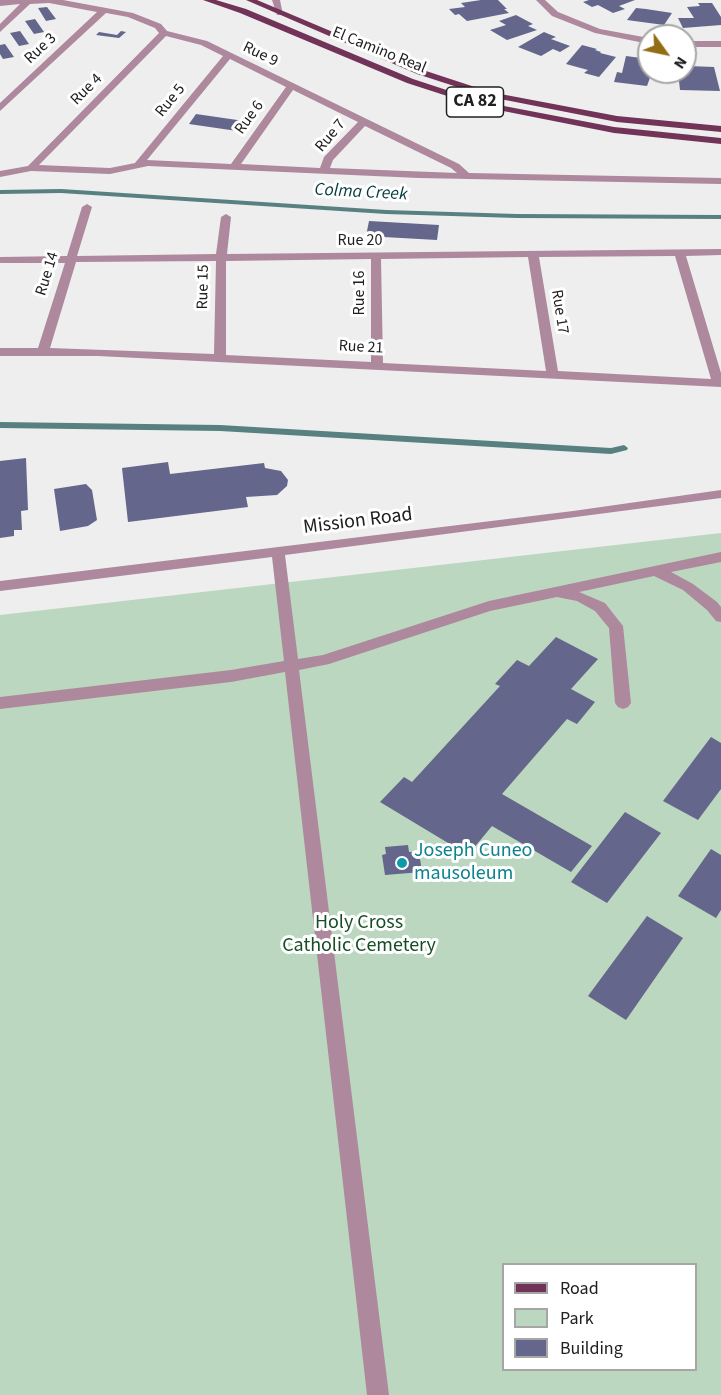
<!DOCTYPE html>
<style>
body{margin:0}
#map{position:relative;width:721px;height:1395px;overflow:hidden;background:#eeeeef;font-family:"Source Sans 3",sans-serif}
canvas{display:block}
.legend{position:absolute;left:502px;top:1263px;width:195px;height:108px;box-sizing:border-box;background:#fff;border:2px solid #a6a6a6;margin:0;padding:8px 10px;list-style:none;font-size:18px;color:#202020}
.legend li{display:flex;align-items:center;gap:12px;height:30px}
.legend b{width:30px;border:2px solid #a6a6a6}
.north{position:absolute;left:637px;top:24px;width:60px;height:60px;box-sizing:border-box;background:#fff;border:2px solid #a6a6a6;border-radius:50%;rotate:123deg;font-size:16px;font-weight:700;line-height:24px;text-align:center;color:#202020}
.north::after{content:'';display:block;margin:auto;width:21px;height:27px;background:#916e14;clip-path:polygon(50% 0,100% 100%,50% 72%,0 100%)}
</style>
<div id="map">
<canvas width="721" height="1395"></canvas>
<ul class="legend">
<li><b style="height:8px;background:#723359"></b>Road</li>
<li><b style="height:16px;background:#bbd7bf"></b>Park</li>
<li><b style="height:16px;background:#64668b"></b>Building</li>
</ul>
<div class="north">N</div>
</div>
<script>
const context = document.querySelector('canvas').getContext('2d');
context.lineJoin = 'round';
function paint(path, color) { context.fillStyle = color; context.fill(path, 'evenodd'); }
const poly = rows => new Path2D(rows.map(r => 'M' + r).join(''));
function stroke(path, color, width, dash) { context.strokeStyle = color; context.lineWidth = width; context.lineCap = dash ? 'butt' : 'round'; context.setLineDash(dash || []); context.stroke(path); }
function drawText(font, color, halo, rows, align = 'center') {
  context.font = font + ' "Source Sans 3",sans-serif'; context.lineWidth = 6; context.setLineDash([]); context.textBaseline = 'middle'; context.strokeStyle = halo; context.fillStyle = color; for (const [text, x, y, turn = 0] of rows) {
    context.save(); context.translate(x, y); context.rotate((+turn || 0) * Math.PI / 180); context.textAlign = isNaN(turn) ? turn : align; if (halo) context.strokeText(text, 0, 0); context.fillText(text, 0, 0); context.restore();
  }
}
paint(poly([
 [721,533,721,1395,0,1395,0,615],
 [504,1264,696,1264,696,1370,504,1370]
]), '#bbd7bf');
paint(poly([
 [61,189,386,210,517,214,721,215,721,219,517,218,386,214,61,193,0,194,0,190,61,189],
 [0,422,220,425,611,448,624,445,628,448,627,450,611,454,220,431,0,428,0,422]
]), '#598081');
paint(poly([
 [481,0,498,0,507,9,504,9,509,13,467,21,459,14,455,15,449,9,465,7,461,3],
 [589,0,635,0,619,6,625,9,613,13,598,5,592,7,583,2],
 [698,3,712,3,721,17,721,25,683,28,678,18,694,18,687,7,700,6],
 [47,7,56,19,46,21,38,8],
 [636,8,646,9,672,13,664,25,627,20],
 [516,15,533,24,528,26,537,30,507,40,490,30,506,25,499,21],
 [35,19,44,32,34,34,25,21],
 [20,31,29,44,19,46,10,33],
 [121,31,126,32,119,38,96,35,99,32,117,35],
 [544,32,556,37,551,39,570,46,560,52,553,49,541,56,518,47],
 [5,44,14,57,3,59,0,54,0,45],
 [582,45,597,49,595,50,601,52,600,53,616,57,599,77,584,73,588,70,566,64],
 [626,56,641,58,640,61,649,63,649,72,652,72,647,86,614,82,617,72,622,73],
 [685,62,689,63,689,66,714,67,720,91,680,90,678,72,685,72],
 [196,114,251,122,244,132,189,124],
 [369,221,439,225,437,240,366,236],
 [26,458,28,510,21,511,22,530,14,530,14,536,0,538,0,461],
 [168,462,170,474,264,463,265,468,281,471,288,480,287,486,277,495,246,497,248,507,128,522,122,468],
 [86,484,92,490,97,520,88,526,60,531,54,489],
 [556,637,598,659,571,689,595,702,577,724,567,719,502,794,592,846,571,872,492,826,468,855,380,802,404,777,412,782,500,686,495,684,517,660,529,666],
 [711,737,721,743,721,789,698,820,663,801],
 [625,812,661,833,607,903,571,882],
 [408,845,409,852,419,852,422,872,385,875,382,855,386,854,385,847],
 [711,849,721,855,721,910,716,918,678,896],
 [647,916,683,938,626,1020,588,996]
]), '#64668b');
paint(poly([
 [0,0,63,0,133,13,161,24,167,31,207,41,459,164,469,173,721,178,721,184,419,178,148,166,110,174,31,171,0,177,0,171,28,166,159,33,155,28,128,17,106,13,0,111,0,103,97,12,49,3,30,4,0,32,0,24,20,4,0,6,0,0],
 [166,36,201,45,223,56,135,163,110,168,39,165,166,36],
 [230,59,286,87,231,164,147,160,230,59],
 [293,90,358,122,324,157,320,168,241,164,293,90],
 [365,126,451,168,457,173,330,168,333,160,365,126],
 [272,0,280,0,283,15,277,15,272,0],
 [536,0,545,0,558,12,600,29,649,38,649,44,595,33,552,16,536,0],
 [685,41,721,41,721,47,685,47,685,41],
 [87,204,92,207,77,256,216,254,221,217,226,214,231,217,227,254,721,249,721,255,686,256,721,373,721,387,98,356,0,356,0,348,38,348,65,263,0,263,0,257,67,256,82,207,87,204],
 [675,256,711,379,558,371,539,257,675,256],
 [528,257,546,371,383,363,381,259,528,257],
 [371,259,371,362,226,355,226,261,371,259],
 [216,261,214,354,50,348,76,262,216,261],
 [721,490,721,498,285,555,298,659,323,655,489,601,721,552,721,562,671,572,693,584,717,602,721,607,721,622,716,621,707,610,683,590,654,576,579,592,605,603,623,626,631,703,628,707,623,709,618,707,615,703,609,628,595,611,577,601,557,597,490,611,329,664,299,670,389,1395,367,1395,285,672,231,682,0,709,0,697,231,670,284,661,272,557,0,591,0,581,573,511,721,490]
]), '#ae889c');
paint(poly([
 [203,0,216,0,246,9,413,79,483,102,614,127,721,138,721,144,614,133,478,106,407,83,240,13,203,0],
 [246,0,257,0,423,70,490,92,617,116,721,126,721,132,617,122,485,96,417,74,246,0]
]), '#723359');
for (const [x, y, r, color] of [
 [402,863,6,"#0f9aa8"]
]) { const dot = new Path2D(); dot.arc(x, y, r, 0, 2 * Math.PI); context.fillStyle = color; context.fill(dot); stroke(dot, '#fff', 2); }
drawText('16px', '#202020', '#fff', [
 ["Rue 3",41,49,-43],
 ["El Camino Real",379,51,22],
 ["Rue 9",260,55,26],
 ["Rue 4",87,90,-45],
 ["Rue 5",171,101,-51],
 ["Rue 6",250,118,-54],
 ["Rue 7",331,136,-50],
 ["Rue 20",360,241],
 ["Rue 14",48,274,-73],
 ["Rue 15",204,287,-89],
 ["Rue 16",360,293,-90],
 ["Rue 17",559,312,81],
 ["Rue 21",361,348,3]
]);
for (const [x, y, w] of [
 [475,102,57]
]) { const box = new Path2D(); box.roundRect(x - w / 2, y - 15, w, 30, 4.5); context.fillStyle = '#fff'; context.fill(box); stroke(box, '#202020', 1.5); }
drawText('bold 18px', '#202020', null, [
 ["CA 82",475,102]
]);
drawText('italic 18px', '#033b3d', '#fff', [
 ["Colma Creek",361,193,3]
]);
drawText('20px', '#202020', '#fff', [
 ["Mission Road",358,522,-7]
]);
drawText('20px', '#0d838f', '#fff', [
 ["Joseph Cuneo",414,852],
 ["mausoleum",414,875]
], 'left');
drawText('20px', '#154d24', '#fff', [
 ["Holy Cross",359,924],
 ["Catholic Cemetery",359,947]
]);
</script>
